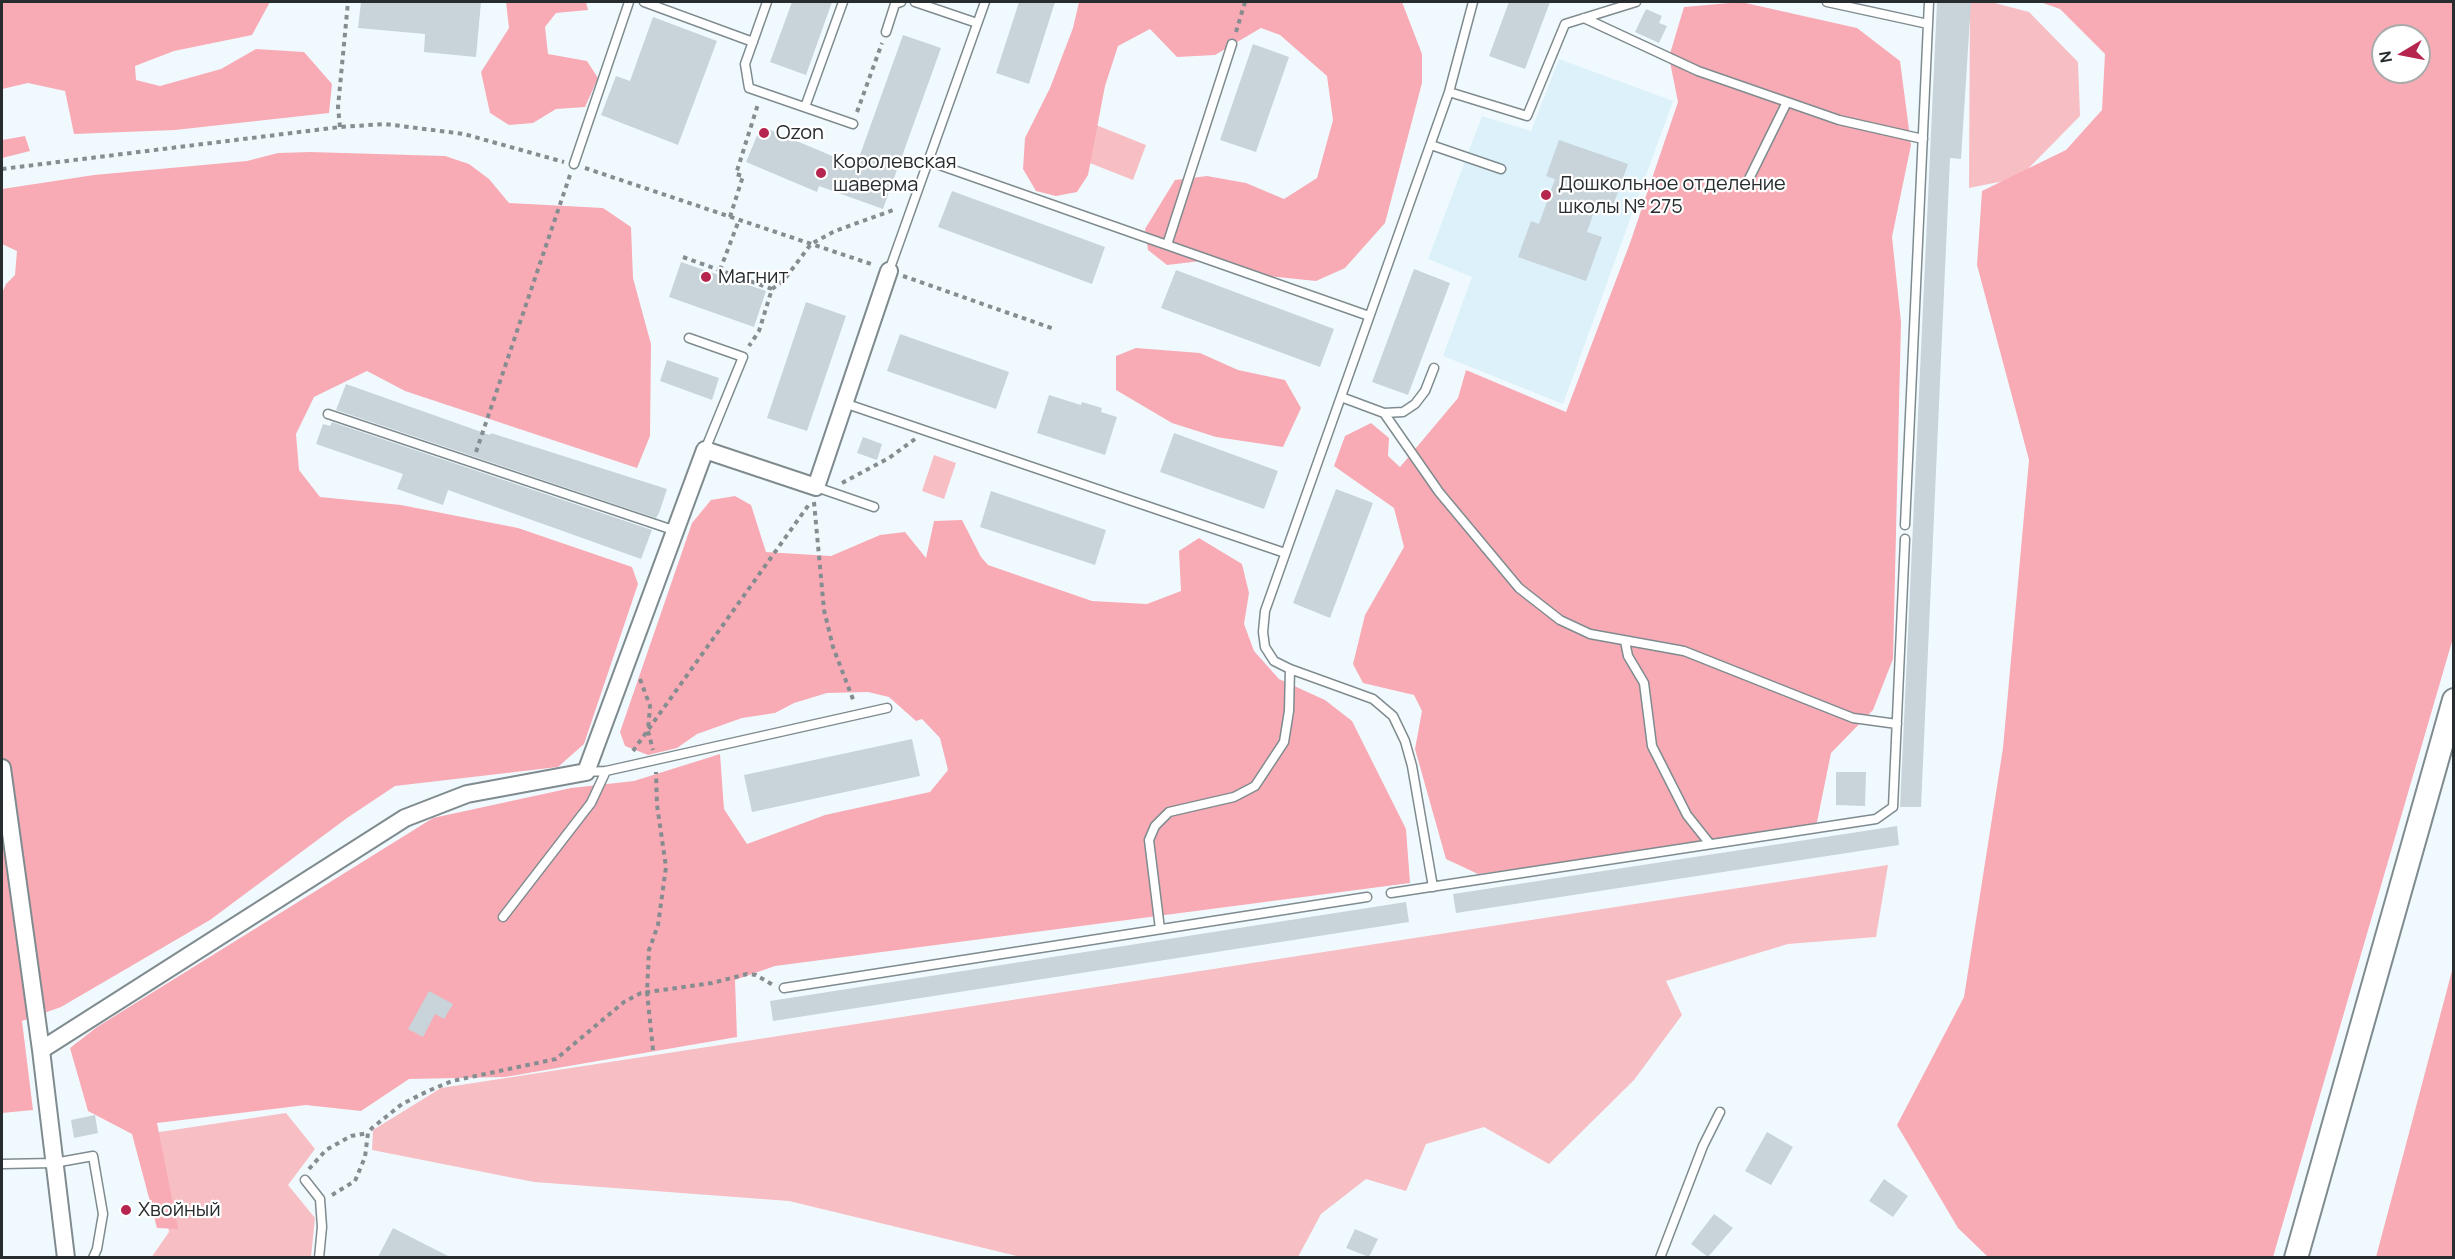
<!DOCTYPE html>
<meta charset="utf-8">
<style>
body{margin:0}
#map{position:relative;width:2455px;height:1259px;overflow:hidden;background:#f0fafe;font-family:Manrope,sans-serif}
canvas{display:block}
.frame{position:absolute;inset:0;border:3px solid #272c2e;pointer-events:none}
.north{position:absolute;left:2371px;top:24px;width:60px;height:60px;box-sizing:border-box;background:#fff;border:2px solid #a9abab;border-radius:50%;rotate:260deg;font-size:16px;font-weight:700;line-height:24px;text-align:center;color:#272c2e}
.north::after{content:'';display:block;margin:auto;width:21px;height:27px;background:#b5254d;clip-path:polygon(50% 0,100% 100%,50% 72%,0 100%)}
</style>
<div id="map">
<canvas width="2455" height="1259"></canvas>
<div class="frame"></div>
<div class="north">N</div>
</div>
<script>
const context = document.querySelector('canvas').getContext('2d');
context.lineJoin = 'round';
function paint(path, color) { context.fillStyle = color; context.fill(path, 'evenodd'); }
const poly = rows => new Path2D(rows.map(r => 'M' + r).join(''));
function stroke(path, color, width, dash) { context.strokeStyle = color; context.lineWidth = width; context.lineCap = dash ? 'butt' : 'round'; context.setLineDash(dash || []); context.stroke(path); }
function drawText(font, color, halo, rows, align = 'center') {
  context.font = font + ' Manrope,sans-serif'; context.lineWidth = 4.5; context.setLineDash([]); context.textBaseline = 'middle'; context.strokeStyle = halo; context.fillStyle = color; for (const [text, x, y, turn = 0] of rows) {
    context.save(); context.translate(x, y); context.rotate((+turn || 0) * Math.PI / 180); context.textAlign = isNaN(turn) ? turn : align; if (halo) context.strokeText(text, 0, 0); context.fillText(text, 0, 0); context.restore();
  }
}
paint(poly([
 [1559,59,1673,101,1563,404,1443,356,1472,277,1428,259,1482,116,1531,131]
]), '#dcf1f9');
paint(poly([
 [1970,2,1991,2,2029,12,2078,62,2080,116,2019,178,1969,188],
 [1096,125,1146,145,1133,180,1082,160],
 [934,455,956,463,944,499,922,491],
 [1888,865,1876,937,1788,944,1666,981,1682,1015,1634,1080,1549,1164,1484,1127,1426,1144,1406,1191,1366,1179,1321,1214,1298,1257,1021,1257,789,1201,534,1182,372,1150,373,1130,441,1088],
 [286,1113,315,1149,288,1185,315,1218,311,1257,151,1258,169,1232,153,1133]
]), '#f7bec4');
paint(poly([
 [2,2,270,2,252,35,174,51,135,66,136,80,160,86,221,69,256,49,304,52,332,84,329,113,175,130,74,134,65,91,28,83,2,89],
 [506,2,586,2,588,10,556,13,545,27,548,54,587,61,598,78,585,107,556,109,533,123,509,125,490,113,481,72,509,28],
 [1079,2,1402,2,1422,54,1422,83,1385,223,1345,268,1316,281,1258,275,1201,261,1167,265,1148,250,1145,229,1175,180,1207,176,1246,183,1284,199,1317,178,1333,120,1327,76,1280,35,1261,28,1215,55,1177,57,1150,29,1118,46,1105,86,1088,175,1077,192,1056,196,1036,191,1023,169,1025,138,1050,88,1073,28],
 [1741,2,1857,28,1900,61,1911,145,1892,237,1901,322,1893,659,1873,710,1831,753,1817,822,1806,830,1478,874,1446,859,1415,749,1422,711,1414,695,1363,683,1353,664,1365,615,1404,547,1394,508,1334,466,1345,436,1371,423,1389,438,1388,456,1400,467,1458,398,1466,370,1566,412,1630,243,1678,102,1669,57,1684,7],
 [2040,2,2453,2,2453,638,2273,1257,1988,1257,1958,1228,1897,1125,1964,997,2003,748,2029,460,1977,265,1982,191,2066,150,2102,110,2105,54,2060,9],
 [2383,36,2419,36,2419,72,2383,72],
 [25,136,30,151,2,158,2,140],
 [310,152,445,156,469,164,489,179,509,203,603,208,631,227,633,278,651,344,650,436,637,468,405,391,367,371,314,397,296,434,299,470,320,497,401,505,518,528,632,567,638,584,584,744,558,767,395,786,347,818,210,920,61,1007,22,1021,33,1110,2,1113,2,293,6,284,15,275,17,251,2,244,2,189,94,175,247,161,278,153],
 [1136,348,1200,353,1238,370,1285,380,1301,408,1283,447,1216,437,1172,423,1116,390,1116,356],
 [735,496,751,505,766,552,831,556,880,535,905,532,926,558,934,521,962,520,981,557,988,565,1092,601,1147,604,1181,591,1179,551,1199,538,1242,564,1249,593,1244,624,1254,651,1279,679,1325,700,1352,721,1406,829,1410,883,775,966,735,980,737,1037,505,1077,409,1079,361,1111,306,1105,157,1123,178,1229,157,1228,132,1134,88,1111,70,1048,97,1027,433,818,571,788,634,781,720,754,724,809,747,844,825,815,930,792,948,770,940,738,922,719,916,721,889,697,868,692,827,693,794,703,775,713,742,718,697,734,677,748,648,755,625,746,620,732,692,523,711,500],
 [2453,967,2453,1257,2376,1257,2413,1118]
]), '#f8abb5');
paint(poly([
 [361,2,481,2,476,57,424,52,425,34,358,28],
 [792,2,832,2,806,75,770,62],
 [1019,2,1055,2,1029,84,996,73],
 [1509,2,1550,2,1525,69,1489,56],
 [1937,2,1971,2,1961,159,1950,158,1921,807,1900,807],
 [1646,9,1662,16,1659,23,1667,26,1659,43,1635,32],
 [653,17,717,41,678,145,601,115,616,76,630,81],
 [903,35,941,48,883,209,819,186,817,192,746,162,761,126,856,166],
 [1253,44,1289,57,1256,152,1220,140],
 [1559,140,1628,164,1612,208,1597,203,1587,232,1602,237,1586,281,1518,257,1531,221,1539,224,1555,179,1546,176],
 [952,191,1105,247,1092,284,938,227],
 [681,262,766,291,754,327,669,297],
 [1414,269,1450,283,1408,395,1372,382],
 [1176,270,1334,329,1320,367,1161,308],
 [806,302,846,316,807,431,767,418],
 [900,334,1009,372,996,409,887,371],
 [667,360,719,378,712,400,660,381],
 [346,384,490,435,491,433,667,489,659,513,656,518,336,410],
 [1049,395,1081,405,1082,402,1102,408,1101,412,1117,417,1105,455,1037,433],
 [332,422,652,530,641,559,448,490,443,505,397,489,403,474,316,444,323,424,330,426],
 [1174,433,1278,471,1264,509,1160,472],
 [863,437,882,444,877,460,857,453],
 [1336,489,1373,503,1330,618,1293,603],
 [991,491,1106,530,1095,565,980,527],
 [912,739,920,776,752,812,744,775],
 [1836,772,1866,772,1865,806,1836,805],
 [1897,826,1899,845,1456,913,1453,894],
 [1406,902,1409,922,773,1021,770,1001],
 [429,991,453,1004,444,1019,435,1014,423,1037,408,1029],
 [95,1115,98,1133,74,1138,71,1120],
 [1767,1132,1793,1147,1771,1185,1745,1171],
 [1884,1179,1908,1196,1893,1217,1869,1201],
 [1714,1214,1733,1228,1708,1257,1691,1244],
 [393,1228,450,1257,378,1257],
 [1355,1229,1378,1239,1369,1257,1346,1248]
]), '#c8d4d9');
const lane = poly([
 [644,2,753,42],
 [767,2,745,64,749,88,853,124],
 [915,2,977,23],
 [1827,2,1928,24],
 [1584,18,1698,71,1839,120,1923,139],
 [886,32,895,4,901,2],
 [1449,92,1527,116,1565,24,1636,2],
 [805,107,843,2],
 [1431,145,1501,169],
 [928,161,1369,316],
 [574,164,629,2],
 [1748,181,1787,102],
 [1167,245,1232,44],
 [889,271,985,2],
 [689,338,743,357,705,450],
 [1341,397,1384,413,1439,492,1519,588,1560,620,1590,634,1684,651,1853,718,1897,724],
 [844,403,1285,553],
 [1384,413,1403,412,1415,404,1425,391,1434,368],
 [328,414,676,531],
 [816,487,874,507],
 [1905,525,1929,2],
 [1625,641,1628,656,1644,683,1652,746,1687,815,1710,844],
 [586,772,606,771,887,708],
 [1433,887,1412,766,1405,741,1393,716,1373,699,1290,669,1274,661,1265,647,1263,632,1265,611,1449,92,1473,2],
 [1391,893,1876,819,1893,807,1905,539],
 [503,917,591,803,606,771],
 [1160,929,1149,840,1155,826,1169,812,1234,797,1255,786,1284,742,1289,711,1290,669],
 [784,988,1367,897],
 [2,1164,54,1163,93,1156,103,1214,97,1249,93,1258],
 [305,1180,320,1199,322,1227,319,1258],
 [1660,1258,1703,1146,1720,1112]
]);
const street = poly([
 [2,768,41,1050,66,1258],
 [41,1050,405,818,467,794,586,772,705,450,816,487,889,271]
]);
const secondary = poly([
 [2296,1258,2454,700]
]);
stroke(lane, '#7f8b8f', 11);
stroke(street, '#7f8b8f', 20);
stroke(secondary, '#7f8b8f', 26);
stroke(poly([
 [1236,32,1245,2],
 [857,112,882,43],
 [340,127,338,107,348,2],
 [585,168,874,265],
 [2,169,340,127,385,124,464,134,564,162],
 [730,217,743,176,736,174,758,104],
 [683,257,772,289,759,331,749,346],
 [720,270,739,220],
 [903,276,1054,329],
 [772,289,784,280,811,244,835,231,896,209],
 [476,452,570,175],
 [842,483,889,458,915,439],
 [814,502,824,610,833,647,854,702],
 [640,679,650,706,648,731,653,750],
 [633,751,810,503],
 [653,1050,647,992,649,950,658,925,666,867,657,805,656,772],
 [309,1169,326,1150,351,1136,368,1133],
 [332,1195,355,1181,365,1157,368,1133,372,1128,402,1104,428,1091,452,1081,556,1059,624,1002,641,993,712,983,747,974,756,975,773,985]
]), '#868d90', 4, [4.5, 4.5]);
stroke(lane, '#fff', 8);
stroke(street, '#fff', 16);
stroke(secondary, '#fff', 22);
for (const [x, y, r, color] of [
 [764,133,6,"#b5254d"],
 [821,173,6,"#b5254d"],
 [1546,195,6,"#b5254d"],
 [706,277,6,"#b5254d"],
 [126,1210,6,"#b5254d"]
]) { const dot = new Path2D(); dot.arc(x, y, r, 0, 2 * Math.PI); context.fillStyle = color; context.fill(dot); stroke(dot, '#fff', 2); }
drawText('20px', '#272c2e', '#fff', [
 ["Ozon",776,133],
 ["Королевская",833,162],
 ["шаверма",833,185],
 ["Дошкольное отделение",1558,184],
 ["школы № 275",1558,207],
 ["Магнит",718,277],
 ["Хвойный",138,1210]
], 'left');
</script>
